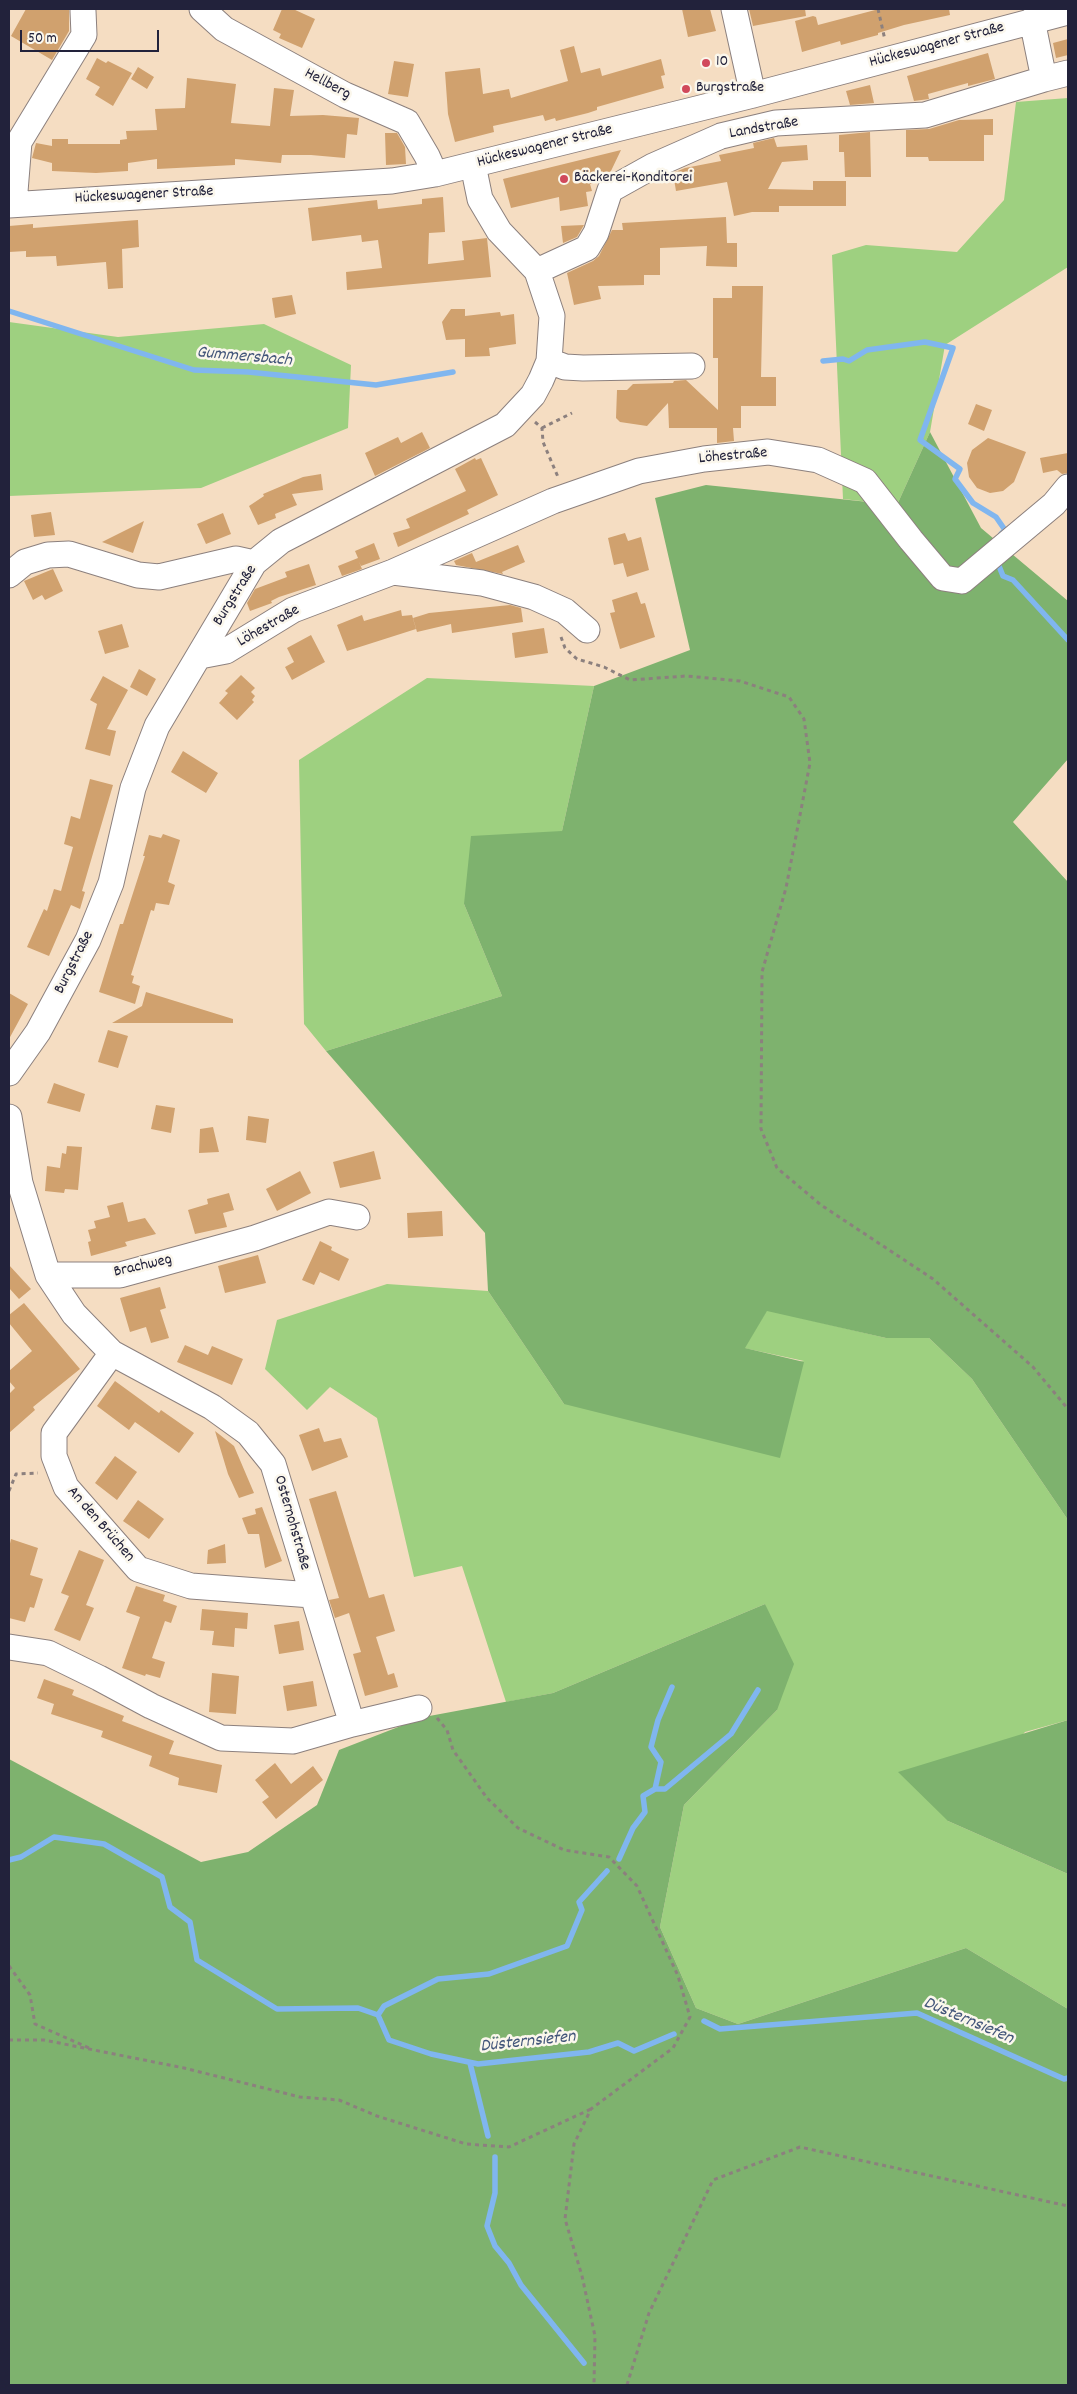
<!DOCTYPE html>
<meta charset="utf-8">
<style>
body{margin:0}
#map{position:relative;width:1077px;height:2394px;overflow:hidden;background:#f5ddc2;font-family:Dekko,sans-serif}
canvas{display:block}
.frame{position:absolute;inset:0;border:10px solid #22223b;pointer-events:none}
.scale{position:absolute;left:20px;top:30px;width:139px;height:22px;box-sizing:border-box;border:2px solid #22223b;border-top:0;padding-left:6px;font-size:15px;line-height:18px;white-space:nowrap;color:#22223b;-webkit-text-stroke:4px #fbf7ec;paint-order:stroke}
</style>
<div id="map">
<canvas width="1077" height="2394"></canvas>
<div class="frame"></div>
<div class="scale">50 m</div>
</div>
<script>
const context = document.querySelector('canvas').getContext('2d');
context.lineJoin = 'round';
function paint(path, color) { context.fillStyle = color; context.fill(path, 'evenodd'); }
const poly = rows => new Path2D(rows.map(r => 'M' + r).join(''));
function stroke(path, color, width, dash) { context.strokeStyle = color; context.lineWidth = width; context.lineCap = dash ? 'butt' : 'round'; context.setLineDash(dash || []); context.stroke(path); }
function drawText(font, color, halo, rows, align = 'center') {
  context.font = font + ' Dekko,sans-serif'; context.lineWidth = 5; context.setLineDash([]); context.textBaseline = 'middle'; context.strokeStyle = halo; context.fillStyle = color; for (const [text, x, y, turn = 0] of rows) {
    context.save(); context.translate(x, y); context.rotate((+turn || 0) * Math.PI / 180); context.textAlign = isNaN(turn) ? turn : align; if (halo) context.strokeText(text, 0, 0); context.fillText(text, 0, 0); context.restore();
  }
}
paint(poly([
 [1068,98,1068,267,945,345,930,432,897,505,843,499,832,255,866,245,957,252,1004,200,1016,102],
 [9,322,118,337,264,324,351,365,348,428,201,488,9,496],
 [427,678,594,686,562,831,464,904,502,996,326,1051,304,1024,299,760],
 [387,1284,488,1291,564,1404,804,1361,744,1348,767,1310,886,1338,929,1338,972,1379,1068,1520,1068,1720,1025,1732,948,1821,1068,1874,1068,2009,966,1948,738,2024,696,2008,660,1927,684,1805,777,1710,765,1604,553,1693,506,1702,462,1566,414,1577,377,1418,330,1387,307,1410,265,1369,277,1320]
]), '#9ed080');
paint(poly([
 [930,432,981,528,1068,601,1068,759,1013,822,1068,882,1068,1520,972,1379,929,1338,886,1338,767,1311,745,1348,804,1362,780,1458,564,1404,488,1291,485,1233,326,1051,502,996,464,904,471,836,562,831,594,686,690,650,655,498,706,485,897,505],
 [765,1604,794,1664,777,1710,684,1805,660,1927,696,2008,738,2024,966,1948,1068,2009,1068,2385,9,2385,9,1759,201,1862,248,1852,317,1805,339,1750,424,1717,553,1693],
 [1068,1720,1068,1874,948,1821,898,1772]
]), '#7eb26e');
stroke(poly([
 [9,311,194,370,248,372,376,385,453,372],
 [823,361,843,359,849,361,867,350,925,342,953,348,920,440,960,469,955,479,973,503,996,517,1005,530,1001,534],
 [999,566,1003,576,1013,580,1068,640],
 [655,1789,661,1762,651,1747,658,1720,672,1687],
 [619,1859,633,1828,645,1812,643,1796,655,1789,665,1789,731,1734,758,1690],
 [9,1860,21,1857,54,1837,104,1844,162,1877,170,1907,190,1922,197,1960,277,2009,358,2008,378,2015,389,2040,431,2054,478,2064,589,2052,618,2043,634,2051,674,2034],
 [378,2015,384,2006,438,1979,489,1974,567,1946,582,1910,579,1902,607,1871],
 [704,2021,720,2029,917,2013,1064,2079,1068,2078],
 [470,2063,488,2136],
 [495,2157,495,2193,487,2226,495,2246,509,2263,521,2285,584,2363]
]), '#80b6ef', 5.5);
paint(poly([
 [26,9,69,9,69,31,52,60,11,36],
 [282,9,293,9,315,19,302,48,279,38,281,34,273,30],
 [682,9,710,9,716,31,688,37],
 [749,9,805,9,806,16,753,26],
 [879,9,949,9,950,15,904,25,878,33,878,35,841,45,840,41,802,52,795,21,813,16,816,17,818,25],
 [1068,39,1068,55,1056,58,1053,43],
 [574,46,581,73,600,68,602,76,661,59,665,75,661,76,664,88,597,107,597,110,588,113,556,121,555,118,545,121,543,115,493,126,494,132,455,142,448,114,445,72,480,68,483,94,509,89,511,98,568,81,560,50],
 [988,53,995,79,968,86,968,83,928,94,929,99,914,101,907,76],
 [97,58,106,63,108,61,132,73,113,106,95,95,100,87,86,79],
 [394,61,414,64,408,97,388,94],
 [138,67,154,77,147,89,131,79],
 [187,78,236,84,231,123,270,126,274,88,294,90,290,116,323,115,359,118,357,135,347,134,345,158,311,155,282,155,281,163,235,159,235,165,157,169,157,159,128,163,128,171,96,173,52,171,52,163,32,158,36,143,52,146,52,139,68,139,68,144,120,144,120,140,127,139,126,131,157,130,155,109,185,108],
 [870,85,874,103,850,105,846,91],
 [993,119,993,135,984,135,984,161,929,161,928,157,906,157,906,130,929,129,959,120],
 [870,132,871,177,845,177,844,152,839,152,839,135],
 [385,133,397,133,405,147,406,164,386,165],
 [774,138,777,147,807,145,808,160,782,162,768,189,813,190,813,181,846,181,846,206,779,206,779,212,752,212,734,216,727,182,676,191,673,173,685,168,721,161,719,155,754,148,753,143],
 [621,150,610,173,600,181,590,184,592,191,586,192,588,206,560,211,559,197,511,208,503,179],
 [443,197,445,232,429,233,428,264,464,260,462,241,487,238,491,277,347,290,346,272,382,268,378,240,362,242,361,235,312,241,308,208,377,200,378,209,422,204,422,199],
 [726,217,727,243,737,243,737,267,706,266,707,246,660,248,660,275,644,275,644,285,598,286,601,299,574,305,567,273,593,261,599,256,612,230,623,230,622,223],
 [138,220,139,247,122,249,123,288,108,289,106,262,57,266,56,256,26,257,26,251,9,252,9,226,33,224,33,228],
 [584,225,577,237,563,243,561,226],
 [732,286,763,286,761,377,776,377,776,406,741,406,741,428,733,428,734,441,717,443,717,428,669,428,668,403,647,426,620,422,616,418,617,390,627,390,633,384,673,383,674,381,686,380,718,410,718,358,713,358,713,298,732,298],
 [292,295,296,314,275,318,272,298],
 [451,309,465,309,465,316,500,312,501,316,514,314,516,344,489,348,490,356,465,357,465,339,446,340,442,322],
 [976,404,992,410,984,431,968,424],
 [422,432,430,448,375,476,365,453,398,437,401,443],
 [988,438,1026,452,1014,482,1003,491,990,493,977,488,969,477,967,463,972,450],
 [1068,453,1068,473,1062,474,1057,470,1043,473,1040,458],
 [475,458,476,460,481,458,498,495,467,510,469,514,398,547,393,533,410,528,406,519,466,491,455,469],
 [321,474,323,490,292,494,297,505,275,514,276,518,258,525,249,506,264,496,263,494,303,477],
 [51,512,55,535,34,537,31,515],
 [223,513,231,534,206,544,197,524],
 [144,521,133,553,102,542],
 [625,533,628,541,641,537,649,570,627,577,623,563,614,565,608,538],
 [374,543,380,559,361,566,359,562,362,569,342,576,338,566,358,558,355,551],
 [518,545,525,562,502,572,503,574,456,565,454,561,472,553,476,562],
 [309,564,316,585,279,597,271,601,272,603,250,611,247,603,255,589,287,577,285,572],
 [53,569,63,591,45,600,42,595,33,600,24,581],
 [637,592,641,604,645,603,655,637,620,649,610,613,615,612,612,600],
 [510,605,521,608,523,622,452,633,451,624,417,632,413,618,429,613],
 [401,610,402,616,412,615,416,629,347,651,337,625,362,615,364,621],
 [122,624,129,647,105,654,98,631],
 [544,628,548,653,515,658,512,633],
 [311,635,325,662,292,680,285,667,294,662,287,648],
 [139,669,156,679,147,696,130,687],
 [241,675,255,688,251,692,255,696,252,700,254,702,237,720,219,703,228,693,225,691],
 [103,676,128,690,107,729,116,731,110,756,85,749,97,704,90,700],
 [183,751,218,773,206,793,171,772],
 [90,779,113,785,82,891,85,892,80,909,71,905,49,956,27,947,44,909,47,911,54,889,61,891,73,847,64,844,71,816,80,819],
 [163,834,180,840,168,882,175,885,169,905,156,903,154,911,151,910,131,975,134,976,132,983,140,986,135,1004,99,992,120,924,123,924,145,856,143,856,149,835,161,838],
 [146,992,233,1019,233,1023,112,1023,142,1006],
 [9,993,28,1004,9,1039],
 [108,1030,128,1036,118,1068,98,1062],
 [54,1083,85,1094,80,1112,47,1103],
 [156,1105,175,1108,171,1133,151,1129],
 [248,1116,269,1119,266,1143,246,1140],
 [213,1127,219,1152,199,1153,200,1129],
 [67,1146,82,1147,78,1190,65,1189,64,1193,45,1191,47,1166,60,1168,62,1153,66,1154],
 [374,1151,381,1179,340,1188,333,1162],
 [300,1171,311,1193,277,1211,266,1189],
 [229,1193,234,1210,223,1213,227,1227,195,1234,188,1210,208,1204,207,1199],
 [123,1202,128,1222,145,1218,156,1234,125,1242,127,1246,91,1256,88,1242,91,1241,88,1230,96,1228,94,1221,110,1217,107,1206],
 [442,1211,443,1236,408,1238,407,1213],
 [320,1241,332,1247,331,1250,349,1259,339,1281,320,1272,314,1285,302,1280],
 [258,1255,266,1283,225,1293,218,1266],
 [9,1265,31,1289,19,1299,9,1288],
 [160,1287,166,1308,160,1310,169,1338,151,1343,146,1327,130,1332,120,1298],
 [24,1303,80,1369,33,1407,35,1410,9,1433,9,1394,15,1388,9,1381,9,1371,32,1351,9,1323,9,1315],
 [185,1345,208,1355,212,1346,243,1359,232,1385,177,1362],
 [115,1381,159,1413,161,1410,194,1433,179,1453,135,1422,129,1430,97,1406],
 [319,1428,324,1442,341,1438,348,1457,312,1471,299,1435],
 [215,1431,234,1446,254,1493,239,1498,228,1474],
 [115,1456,137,1472,117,1500,95,1483],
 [336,1491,369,1598,384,1594,395,1631,376,1637,388,1675,394,1673,398,1687,365,1696,353,1654,361,1652,349,1613,335,1618,329,1600,339,1598,309,1499],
 [138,1500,164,1519,149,1539,123,1521],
 [262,1507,282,1561,265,1568,259,1534,248,1534,242,1518,256,1514,255,1509],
 [11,1539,38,1548,30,1575,43,1579,34,1608,30,1607,25,1622,9,1618,9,1548],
 [225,1544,226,1563,207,1564,208,1550],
 [79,1550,104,1560,86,1605,94,1608,80,1641,54,1630,69,1596,61,1593],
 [136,1586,165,1595,163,1601,177,1606,171,1623,165,1621,152,1658,165,1662,160,1678,146,1674,145,1676,122,1668,140,1617,126,1612],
 [202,1609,248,1613,247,1629,235,1628,234,1647,212,1645,214,1631,200,1630],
 [299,1621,304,1650,279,1654,274,1625],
 [212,1673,239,1676,236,1714,209,1712],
 [44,1679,74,1690,72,1695,124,1716,122,1721,174,1741,169,1754,222,1765,217,1793,178,1785,179,1778,149,1766,152,1756,101,1737,103,1731,51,1714,54,1704,37,1698],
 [313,1681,317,1706,287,1711,283,1686],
 [275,1763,291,1784,313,1766,323,1780,276,1819,262,1802,269,1797,255,1780]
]), '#d0a16e');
const minor = poly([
 [202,9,224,29,345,95,407,122,427,156,435,174],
 [734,9,753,95],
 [1032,20,1044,79,1068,73],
 [14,204,19,142,84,35,83,11],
 [9,205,392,181,435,174,753,95,1068,12],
 [537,271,587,248,596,233,610,190,653,166,721,136,776,123,925,115,1044,79],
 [549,361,565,367,583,368,692,366],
 [393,572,482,583,534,597,565,611,587,630],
 [9,575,25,562,48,555,69,554,138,575,159,577,236,559,254,563],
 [200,656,226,651,293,610,393,572,553,501,639,471,704,459,768,452,818,460,865,481,911,540,943,578,962,581,1054,504,1068,487],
 [9,1073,38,1032,88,940,111,883,133,788,157,726,254,563,281,541,505,425,533,395,541,380,549,361,552,316,537,271,499,231,480,199,473,165],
 [9,1117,20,1183,48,1275,74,1314,112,1353,212,1407,248,1433,273,1464,352,1724,419,1708],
 [48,1275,120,1275,255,1238,329,1212,357,1217],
 [112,1353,54,1433,54,1456,66,1487,138,1569,191,1586,312,1595],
 [9,1647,48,1653,99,1678,151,1706,221,1738,293,1741,352,1724]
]);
stroke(minor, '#8c807e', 27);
stroke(poly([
 [878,9,885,40],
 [535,422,542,428,543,442,558,477],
 [542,428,572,413],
 [561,637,565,648,577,659,604,667,630,680,686,676,740,681,789,697,804,719,810,763,786,888,762,972,761,1129,777,1168,821,1205,933,1279,1033,1367,1068,1409],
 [9,1491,16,1474,38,1473],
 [437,1718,447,1730,453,1750,487,1798,518,1828,564,1850,609,1857,637,1886,678,1976,690,2017,673,2048,591,2109,574,2144,565,2219,582,2276,595,2336,594,2385],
 [9,1966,30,1995,35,2024,89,2048],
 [9,2040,44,2040,184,2068,300,2097,339,2100,377,2116,466,2144,509,2147,591,2109],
 [627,2385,649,2313,713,2180,800,2147,1068,2206]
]), '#8c807e', 3, [4, 4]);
stroke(minor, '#fff', 25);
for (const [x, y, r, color] of [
 [706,63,5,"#d1495b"],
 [686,89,5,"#d1495b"],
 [564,179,5,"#d1495b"]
]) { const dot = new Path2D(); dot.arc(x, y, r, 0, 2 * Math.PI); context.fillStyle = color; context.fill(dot); stroke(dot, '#fbf7ec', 2); }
drawText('16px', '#22223b', '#fbf7ec', [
 ["Hückeswagener Straße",937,46,-15],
 ["Hellberg",327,85,28],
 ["Landstraße",764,129,-10],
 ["Hückeswagener Straße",545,147,-14],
 ["Hückeswagener Straße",144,196,-3],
 ["Löhestraße",733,457,-5],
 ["Burgstraße",236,596,-58],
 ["Löhestraße",269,627,-30],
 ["Burgstraße",75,963,-63],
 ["Brachweg",143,1267,-13],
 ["Osternohstraße",291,1523,74],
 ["An den Brüchen",100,1525,49]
]);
drawText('16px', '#22223b', '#fbf7ec', [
 ["10",716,63],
 ["Burgstraße",696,89],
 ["Bäckerei-Konditorei",574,179]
], 'left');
drawText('italic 18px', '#43567a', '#fbf7ec', [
 ["Gummersbach",244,358,5],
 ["Düsternsiefen",968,2022,23],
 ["Düsternsiefen",528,2043,-6]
]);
</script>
